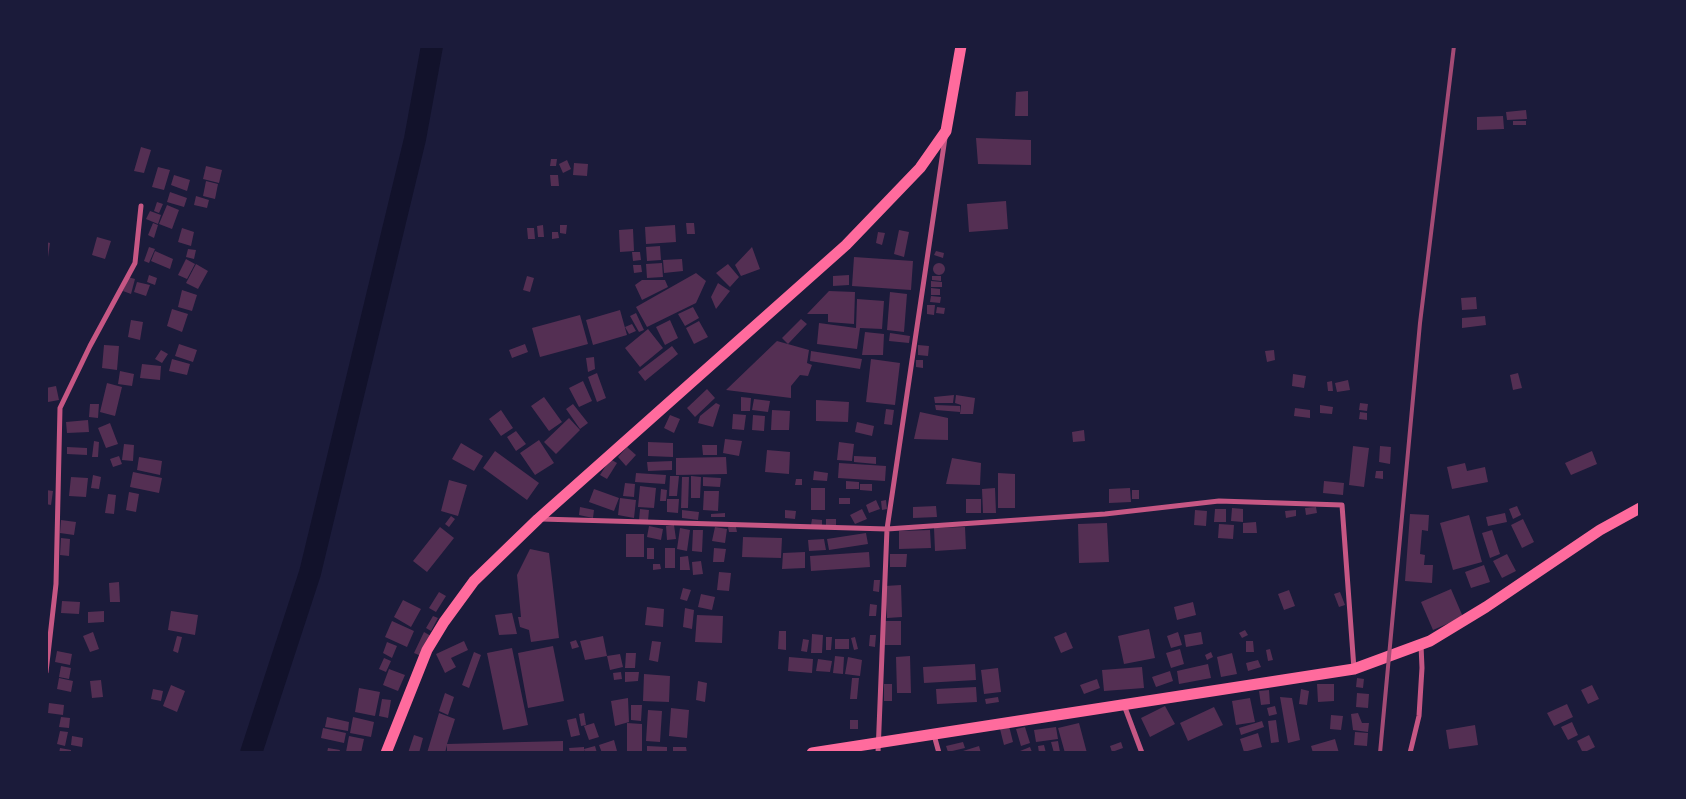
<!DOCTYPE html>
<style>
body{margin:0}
#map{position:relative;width:1686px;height:799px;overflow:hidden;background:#1b1b3a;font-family:Arial,sans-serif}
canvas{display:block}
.frame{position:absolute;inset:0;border:48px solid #1b1b3a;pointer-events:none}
</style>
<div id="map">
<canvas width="1686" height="799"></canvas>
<div class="frame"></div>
</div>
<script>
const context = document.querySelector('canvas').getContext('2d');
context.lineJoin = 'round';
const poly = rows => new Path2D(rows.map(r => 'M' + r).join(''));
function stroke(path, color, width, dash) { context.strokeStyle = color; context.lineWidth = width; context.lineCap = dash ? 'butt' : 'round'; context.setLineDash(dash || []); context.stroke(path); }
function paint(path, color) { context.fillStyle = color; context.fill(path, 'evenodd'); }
stroke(poly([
 [251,753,310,573,415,139,432,46]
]), '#12122b', 22);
paint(poly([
 [1028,91,1028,116,1015,116,1016,92],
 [1526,110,1527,119,1507,120,1506,112],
 [1503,116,1504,129,1477,130,1477,117],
 [1513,121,1526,121,1526,125,1513,125],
 [976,138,1031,140,1031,165,978,164],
 [141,147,151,150,144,173,134,171],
 [551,159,557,159,556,166,550,166],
 [567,160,571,169,563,173,559,164],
 [574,163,588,164,587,176,573,175],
 [206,166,222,170,219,183,203,179],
 [158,167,170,170,164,190,152,187],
 [174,175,190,180,187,191,171,185],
 [550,175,558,175,559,186,551,186],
 [206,181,218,184,215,199,203,196],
 [170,192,187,198,184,207,167,202],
 [196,196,209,200,207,208,194,205],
 [1006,201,1008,229,969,232,967,204],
 [157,202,163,204,159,213,154,211],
 [167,205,179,210,172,229,159,224],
 [150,211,161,215,158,224,146,219],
 [153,223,158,225,154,238,148,235],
 [686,223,694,223,695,234,687,234],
 [543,225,544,237,538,237,537,226],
 [560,225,567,225,566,234,560,233],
 [675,225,676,242,646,244,645,227],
 [182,228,194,232,191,246,178,242],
 [527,228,534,228,535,239,528,239],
 [633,229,634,251,620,252,619,230],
 [899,230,909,232,904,257,894,254],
 [552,232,558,232,559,238,552,239],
 [878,232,885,233,882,245,876,243],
 [97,237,111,241,105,259,92,255],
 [46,242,50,243,48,257,46,256],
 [660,246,661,260,647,261,646,247],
 [149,247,155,249,149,263,144,261],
 [752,247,760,269,741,276,735,265],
 [188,249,196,250,194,259,186,257],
 [155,251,173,259,170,269,151,261],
 [936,251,944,253,943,258,934,255],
 [632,252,640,252,641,260,633,261],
 [854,257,913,261,911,290,852,286],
 [186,259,195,264,187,279,178,275],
 [682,259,683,271,664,273,663,260],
 [662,263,663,277,647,278,646,264],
 '933 269a6 6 0 1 1 12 0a6 6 0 1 1-12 0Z',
 [196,264,208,271,198,289,186,283],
 [728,264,739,277,730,287,716,273],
 [633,265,641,265,642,272,634,273],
 [696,273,706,281,696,303,647,327,636,307],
 [149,275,157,278,155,285,147,282],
 [849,275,849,285,833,286,833,276],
 [527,276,534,278,530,292,523,290],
 [932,276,941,276,941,281,932,280],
 [128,277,135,279,131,294,123,291],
 [642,280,665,280,668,287,642,300,635,285],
 [931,281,942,282,942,287,931,287],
 [137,282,150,285,146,296,134,292],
 [718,283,730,291,716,309,711,297],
 [931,288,940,289,940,295,931,295],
 [182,290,197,295,192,311,178,307],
 [829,291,855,292,854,324,828,322,828,314,807,314],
 [890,292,907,294,904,332,887,330],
 [931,296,941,297,940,303,930,302],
 [1476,297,1477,309,1462,310,1461,298],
 [857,299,884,301,882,329,860,328,857,349,817,344,819,323,856,328],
 [927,305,935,305,934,315,927,314],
 [693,307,699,318,685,326,678,314],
 [937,307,945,308,944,314,936,313],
 [172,309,188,314,182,332,167,326],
 [620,310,627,335,593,345,586,320],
 [636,313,644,330,639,332,630,316],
 [580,315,588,344,540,357,532,328],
 [1485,316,1486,325,1462,328,1462,318],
 [801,319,807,324,788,344,782,338],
 [131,320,143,322,140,340,128,337],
 [670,320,678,338,665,345,656,327],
 [699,321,708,337,694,344,686,328],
 [632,324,636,331,629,334,625,327],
 [648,329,663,348,640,367,625,348],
 [865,332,884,334,883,355,862,355],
 [890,333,910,336,909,343,889,341],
 [777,341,809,350,807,363,812,365,808,376,800,375,791,386,791,398,726,390],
 [179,344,197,350,193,362,175,356],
 [525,344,528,352,512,358,509,350],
 [104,345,119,346,117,370,102,368],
 [918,345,929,346,928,356,918,355],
 [672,346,678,354,645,381,638,372],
 [161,350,168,354,162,363,155,359],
 [1274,350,1275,360,1267,362,1265,351],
 [811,351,862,359,860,369,810,361],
 [594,357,595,369,588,372,586,358],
 [172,359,190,364,187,375,169,371],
 [871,359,900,363,895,405,866,402],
 [916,360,923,360,923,368,916,367],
 [142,364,161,366,160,380,140,378],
 [120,371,134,374,132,386,118,384],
 [597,373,606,398,597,402,588,377],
 [1518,373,1522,388,1513,390,1510,375],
 [1293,374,1306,376,1304,388,1292,386],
 [1348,380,1350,390,1337,392,1335,383],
 [583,381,592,401,579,407,569,388],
 [1332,381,1333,391,1328,391,1327,382],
 [107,383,122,387,115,416,100,412],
 [56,386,59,400,48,402,46,388],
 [707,389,715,398,695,417,687,408],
 [954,395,953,403,935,403,934,397],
 [956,395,975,398,973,414,960,414,961,405,955,403],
 [544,397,562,422,549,431,531,406],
 [741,397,751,398,750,411,741,411],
 [754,399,770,401,768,412,752,410],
 [816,400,849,402,848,422,816,421],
 [716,403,720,405,713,427,698,423,700,416],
 [1360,403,1368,404,1367,411,1359,410],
 [90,404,99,404,98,418,89,417],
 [573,404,588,423,580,429,566,409],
 [935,405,960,406,960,412,936,410],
 [1320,405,1333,407,1332,414,1320,413],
 [1295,408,1310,410,1310,418,1294,416],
 [886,409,894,410,892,425,884,424],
 [501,410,513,428,501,436,489,419],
 [772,410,790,411,789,430,771,430],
 [920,412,948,418,948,440,914,439],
 [1360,412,1367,413,1367,420,1359,419],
 [733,414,746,415,744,430,732,429],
 [670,415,680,419,674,433,664,428],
 [753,415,765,416,764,431,752,430],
 [569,418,580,430,556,454,544,442],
 [88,420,89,432,67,433,66,422],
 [857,422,874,426,872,436,855,432],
 [110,423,118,444,106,448,98,428],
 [1084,430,1085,441,1073,442,1072,432],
 [516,431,526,444,516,451,507,437],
 [725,439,742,441,739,456,723,453],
 [539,440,554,463,535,475,520,453],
 [94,441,99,442,98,457,92,457],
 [648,442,673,443,673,457,648,456],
 [839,442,854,444,852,461,837,460],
 [461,443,483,456,474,471,452,459],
 [124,444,134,445,133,461,122,460],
 [702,445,717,445,717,455,703,455],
 [1353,446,1369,448,1364,487,1349,485],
 [1380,446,1391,447,1390,464,1379,462],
 [67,447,87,448,87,455,67,454],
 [627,447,636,455,626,466,618,457],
 [767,450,790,452,789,474,765,472],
 [495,451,539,483,527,500,483,468],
 [1592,451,1597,464,1571,475,1565,463],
 [119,456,122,464,113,467,110,459],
 [854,456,876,457,876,464,854,462],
 [139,457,162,461,160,475,137,470],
 [726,457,727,474,676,475,676,458],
 [952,458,981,463,980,485,946,484],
 [610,459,617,463,607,479,600,475],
 [672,461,672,470,648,471,647,462],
 [839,463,886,466,885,481,838,478],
 [1465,463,1467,471,1485,467,1488,482,1452,489,1447,467],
 [814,471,828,473,827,481,813,480],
 [1376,471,1383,471,1383,479,1375,478],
 [133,472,162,478,159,493,130,487],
 [636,473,666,475,665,484,635,482],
 [998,473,1015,474,1015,508,998,508],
 [93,475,101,477,99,489,91,488],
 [670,476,679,476,677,496,669,496],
 [691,476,701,477,700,498,691,498],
 [71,477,88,478,86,497,69,496],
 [682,477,689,477,688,508,681,508],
 [703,477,721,478,720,487,703,486],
 [796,479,802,479,802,485,795,485],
 [449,480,467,485,458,516,441,511],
 [846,481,859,482,859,489,846,489],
 [1324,481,1344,483,1343,495,1323,493],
 [625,483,635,484,634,497,623,496],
 [860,484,872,484,872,491,860,490],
 [640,486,656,488,654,508,638,507],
 [811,488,825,488,825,510,811,510],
 [995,488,996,513,983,513,982,489],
 [1130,488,1131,502,1109,503,1109,489],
 [594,489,619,498,614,511,589,502],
 [661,489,667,490,666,501,660,501],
 [46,490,53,491,51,505,46,504],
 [1132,490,1139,490,1139,499,1132,499],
 [704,491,719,491,718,511,703,510],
 [129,492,139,494,136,512,126,510],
 [108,494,116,495,114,514,105,513],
 [620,498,636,500,634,518,618,515],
 [839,498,850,498,850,504,839,504],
 [667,499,679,499,678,513,667,512],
 [966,499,981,499,981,513,966,513],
 [876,500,880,509,869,513,866,505],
 [886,500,887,509,882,510,881,501],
 [936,506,937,517,913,518,913,507],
 [1517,506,1521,515,1513,519,1509,509],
 [580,507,594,510,593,518,579,515],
 [1316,507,1317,513,1306,515,1305,508],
 [1232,508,1243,509,1243,522,1231,521],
 [640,509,649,510,648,521,639,520],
 [862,509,867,519,855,524,850,515],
 [1215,509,1226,509,1226,522,1214,522],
 [682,510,699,512,698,520,682,518],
 [785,510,796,511,795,519,785,518],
 [1195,510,1207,511,1206,526,1194,525],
 [1296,510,1296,516,1286,518,1285,511],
 [725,513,725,517,711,517,711,514],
 [1505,513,1507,522,1488,526,1486,517],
 [1410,514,1429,515,1428,531,1422,530,1420,554,1425,555,1424,565,1433,565,1432,583,1405,581],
 [1469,515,1482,562,1453,570,1440,523],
 [451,516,455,519,449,527,445,524],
 [812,519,822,520,822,526,811,525],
 [826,519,836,519,836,526,826,525],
 [1523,519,1534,542,1522,548,1511,525],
 [61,520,76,522,74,535,60,533],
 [1256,522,1257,533,1243,533,1243,523],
 [1107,523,1109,562,1079,563,1078,524],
 [1219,524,1234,525,1233,539,1218,538],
 [674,525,676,539,667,540,666,526],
 [649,526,663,529,661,540,647,537],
 [440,527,454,538,427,572,413,561],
 [715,527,727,529,725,543,712,541],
 [728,527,736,527,737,532,729,532],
 [965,527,966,549,935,551,934,528],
 [680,528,690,530,687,551,677,549],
 [693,530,703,530,702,552,692,551],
 [930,530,931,548,899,549,899,531],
 [1492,530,1500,554,1490,558,1482,533],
 [866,533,868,544,829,550,827,539],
 [626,534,644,534,644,557,626,557],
 [743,537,782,538,781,558,742,557],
 [61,538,70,539,69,556,60,555],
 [824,539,826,550,809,551,808,540],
 [647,548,654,548,654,559,647,559],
 [665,548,675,548,675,568,665,568],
 [714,548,726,549,724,562,713,562],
 [530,549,549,553,559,638,531,642,529,630,520,627,518,617,521,617,517,575],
 [805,552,805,568,782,569,783,553],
 [869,552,870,567,811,571,810,556],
 [890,554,907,554,906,567,890,567],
 [1507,554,1516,571,1502,578,1493,561],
 [688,556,690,570,680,570,680,557],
 [701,561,703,574,693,575,692,562],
 [653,564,660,564,661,569,653,570],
 [1484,565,1490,582,1471,588,1465,572],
 [719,572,731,573,729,591,717,590],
 [874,580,880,580,879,592,873,591],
 [119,582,120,602,110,602,109,583],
 [901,585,902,617,887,618,885,586],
 [683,588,691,590,687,601,680,599],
 [1451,589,1463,617,1433,630,1421,602],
 [1289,590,1295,606,1284,610,1278,594],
 [439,592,446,596,436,612,429,608],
 [1340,592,1345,605,1339,607,1334,594],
 [701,594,715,597,712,610,698,607],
 [403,600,421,609,411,627,394,617],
 [62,601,80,602,79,614,61,613],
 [1193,602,1196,615,1177,620,1174,607],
 [870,604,877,605,876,616,869,616],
 [647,607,664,609,663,627,645,625],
 [685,608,694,610,692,629,683,627],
 [104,611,104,622,88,623,88,612],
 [171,611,198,615,195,635,168,630],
 [512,613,517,634,499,635,495,615],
 [697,615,723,616,722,643,695,642],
 [433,616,438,618,431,631,426,628],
 [392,621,414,631,407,647,385,637],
 [884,621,901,621,901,645,884,645],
 [1149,629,1155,658,1124,664,1118,636],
 [1245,630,1248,635,1242,638,1239,633],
 [779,631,786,631,786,650,778,649],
 [93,632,99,649,90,652,83,636],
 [424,632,431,636,421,656,414,653],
 [1066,632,1073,648,1061,653,1054,637],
 [1178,632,1182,645,1171,648,1167,636],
 [1201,632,1203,644,1186,647,1184,635],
 [812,634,823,635,822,653,811,653],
 [870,635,876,635,875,647,869,646],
 [177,636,182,637,178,653,173,651],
 [603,636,607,656,585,660,580,641],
 [826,637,832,637,831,650,826,650],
 [855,637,858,649,854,650,851,638],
 [803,639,809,640,807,652,801,651],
 [835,639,849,639,849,649,835,649],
 [576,640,579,647,572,649,570,642],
 [464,641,468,650,451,658,456,667,445,673,436,654],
 [652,641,661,642,658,662,649,660],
 [1246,641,1253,641,1254,652,1246,652],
 [387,642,397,646,392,658,383,653],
 [553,646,564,701,528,708,518,653],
 [512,648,528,725,503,730,487,653],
 [1180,649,1184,664,1171,668,1166,653],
 [1270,649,1273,660,1268,661,1266,650],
 [57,651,72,654,70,665,55,662],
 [474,652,481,655,469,688,462,685],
 [1211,652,1213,657,1207,660,1205,655],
 [626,653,636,653,635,668,625,668],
 [1232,653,1237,674,1221,677,1217,657],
 [620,654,623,667,610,670,607,656],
 [835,656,844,657,843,674,833,673],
 [910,656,911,693,897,693,896,657],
 [789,657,813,659,812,673,788,671],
 [848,657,862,660,860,676,845,674],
 [384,658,391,661,386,672,379,669],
 [818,659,832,661,830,672,816,671],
 [1258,660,1261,667,1248,671,1246,663],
 [975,664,976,680,924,683,923,667],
 [1208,664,1211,678,1179,684,1177,671],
 [61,666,71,668,69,679,59,677],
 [1142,667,1144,688,1104,691,1102,670],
 [998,668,1001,692,984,694,981,670],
 [389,669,405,675,398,691,383,685],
 [1170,671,1173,681,1156,687,1152,677],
 [621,672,622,679,614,680,613,673],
 [625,672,639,672,638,681,625,682],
 [644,674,670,676,669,702,643,701],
 [59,678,73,681,71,692,57,689],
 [852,678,859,678,857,699,850,699],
 [1357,678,1364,679,1363,688,1356,687],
 [1097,679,1100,688,1084,694,1080,685],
 [101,680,103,697,92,698,90,681],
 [698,681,707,683,705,702,696,700],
 [884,684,892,684,892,701,884,701],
 [1317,684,1334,684,1334,701,1318,702],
 [171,685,185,691,177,712,163,706],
 [1592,685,1599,699,1588,704,1581,690],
 [976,687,977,702,937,704,936,689],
 [359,688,380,692,375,716,355,712],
 [153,689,163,691,161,701,151,699],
 [1301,689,1309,691,1307,705,1299,704],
 [1269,690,1270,704,1261,705,1259,691],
 [445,693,454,697,448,715,439,711],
 [1357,693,1369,694,1368,708,1356,707],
 [998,697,999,702,986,704,985,699],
 [1280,697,1292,698,1300,740,1288,743],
 [628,698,629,722,615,726,611,701],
 [1250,698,1255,722,1236,725,1232,701],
 [382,699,391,700,388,718,379,716],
 [49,703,64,705,63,715,48,713],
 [1567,704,1573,717,1554,726,1547,713],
 [631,705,642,705,641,721,631,720],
 [1165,706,1175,724,1150,737,1141,718],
 [1275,706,1277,714,1269,716,1267,708],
 [1214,707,1223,725,1188,741,1180,723],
 [671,708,689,710,687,738,669,736],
 [648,710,662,711,660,742,646,741],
 [439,713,455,719,447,744,563,741,563,753,447,753,447,745,445,753,427,753],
 [584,713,586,725,581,726,579,714],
 [1358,713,1362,723,1369,723,1368,732,1353,730,1351,714],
 [1331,715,1343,716,1341,730,1330,729],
 [61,717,70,718,69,728,59,727],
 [327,717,349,722,348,731,325,727],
 [353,717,374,722,371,737,350,733],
 [576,718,580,735,571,737,567,720],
 [850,720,858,720,858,729,850,729],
 [1276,720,1279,742,1271,743,1268,721],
 [1262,721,1264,727,1241,735,1239,728],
 [1572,722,1578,735,1568,740,1561,727],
 [594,723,599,737,589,740,584,726],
 [627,723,642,724,642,753,627,753],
 [1079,723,1087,753,1065,753,1058,728],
 [1475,725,1478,745,1449,749,1446,730],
 [1009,726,1013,742,1004,745,1000,729],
 [1025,727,1030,743,1021,746,1016,729],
 [1056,727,1058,739,1036,742,1034,730],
 [323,728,346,733,344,743,321,738],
 [60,731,68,732,65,746,57,744],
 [1355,732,1368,733,1367,746,1354,745],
 [1258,733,1262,747,1244,752,1240,739],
 [414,735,423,738,419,753,408,753],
 [1589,735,1595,747,1583,753,1577,741],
 [72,736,83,738,82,747,71,745],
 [349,736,364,739,361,753,346,752],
 [1335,739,1339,753,1313,753,1311,746],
 [614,740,617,751,602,753,599,745],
 [1058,741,1060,752,1054,753,1051,742],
 [963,742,965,748,948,752,946,746],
 [1121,742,1123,748,1112,752,1110,746],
 [1044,745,1046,753,1039,753,1038,746],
 [595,746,597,753,585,753,584,749],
 [647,746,667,747,667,753,647,753],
 [979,746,981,753,964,753,963,751],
 [584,747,584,753,570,753,569,748],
 [673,747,686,747,687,753,673,753],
 [1030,747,1032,752,1020,753,1020,751],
 [60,748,71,750,71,753,59,753],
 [328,748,340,750,339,753,327,753]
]), '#542f53');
stroke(poly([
 [541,519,887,529,1105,514,1219,501,1342,505,1354,669],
 [46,672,56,584,60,408,90,346,135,263,141,206],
 [1124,705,1142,753],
 [934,735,939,753],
 [878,753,887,529,945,138],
 [1410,753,1419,716,1422,668,1421,645]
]), '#c65784', 5);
stroke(poly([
 [812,753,1354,669,1430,641,1486,607,1600,530,1640,508]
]), '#ff6b9d', 11);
stroke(poly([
 [386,753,427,650,444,622,474,581,538,519,846,245,920,168,946,131,961,46]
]), '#ff6b9d', 11);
stroke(poly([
 [1380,753,1420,323,1454,46]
]), '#a44b75', 4);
</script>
